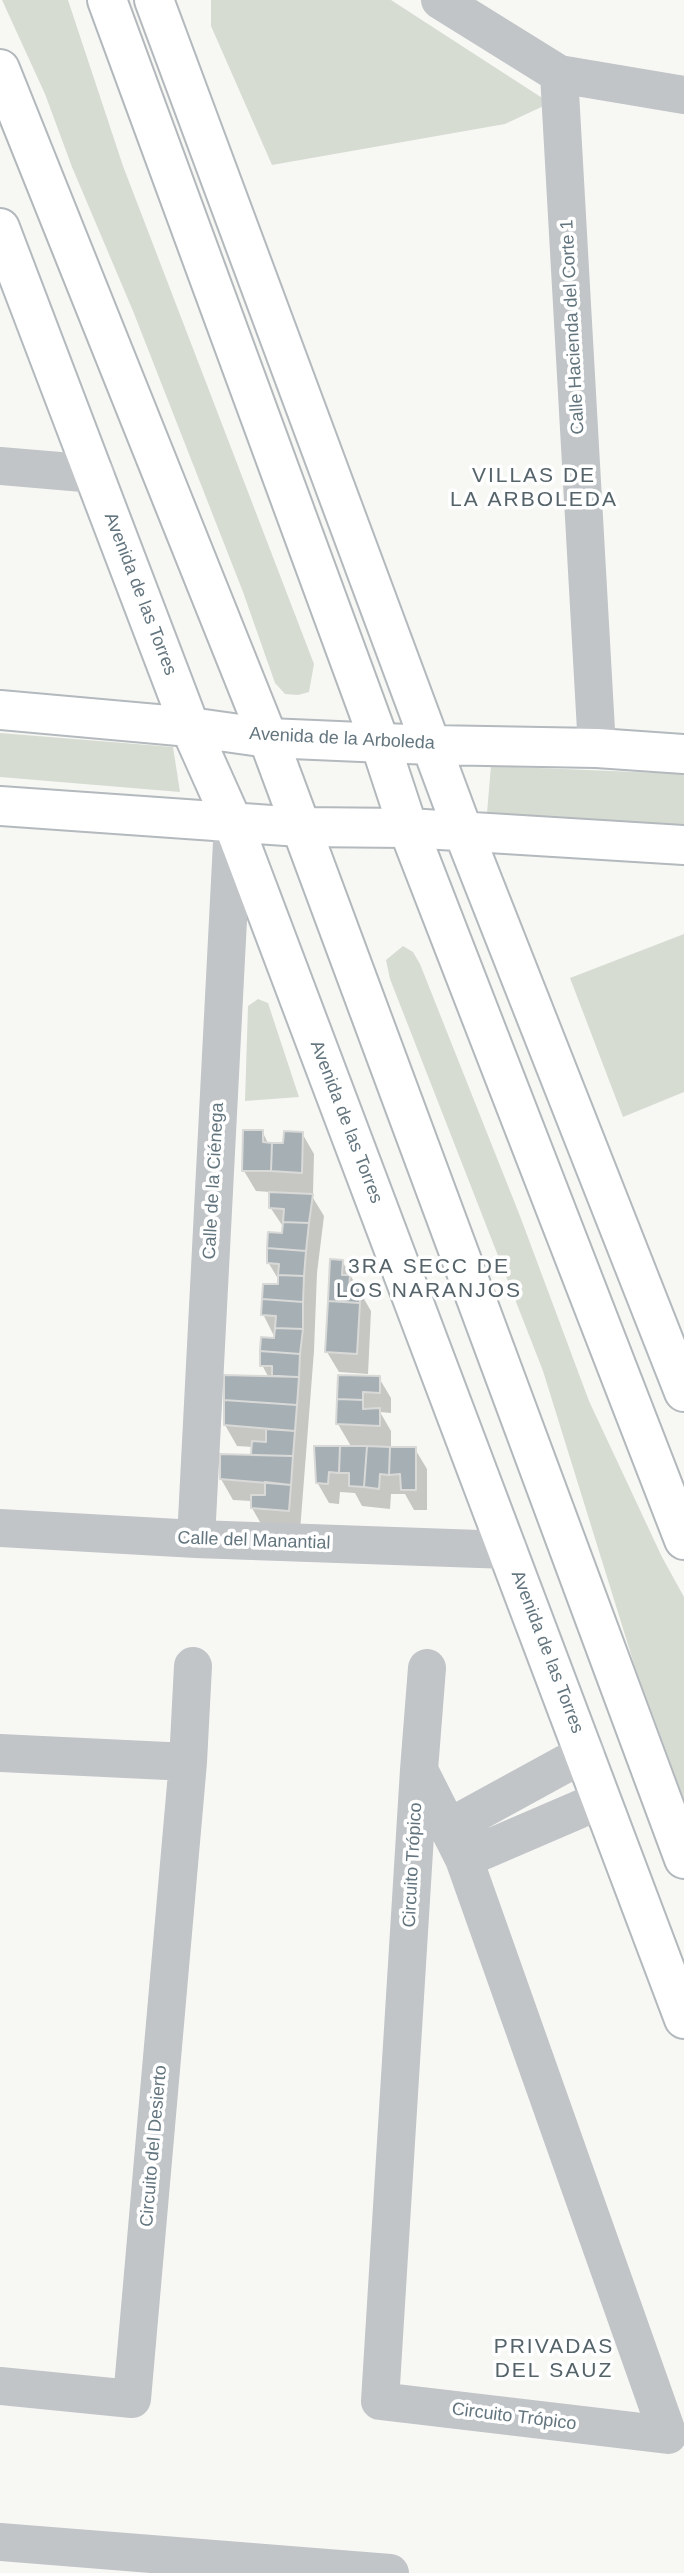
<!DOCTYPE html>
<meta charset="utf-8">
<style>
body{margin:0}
canvas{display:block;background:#f7f7f4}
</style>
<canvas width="684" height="2573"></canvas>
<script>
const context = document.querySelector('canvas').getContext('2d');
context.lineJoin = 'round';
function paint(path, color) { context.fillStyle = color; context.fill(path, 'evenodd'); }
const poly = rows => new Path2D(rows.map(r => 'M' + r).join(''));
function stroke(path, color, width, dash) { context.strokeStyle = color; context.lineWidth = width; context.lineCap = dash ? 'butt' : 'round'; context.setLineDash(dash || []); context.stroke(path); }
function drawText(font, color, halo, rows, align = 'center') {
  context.font = font + ' Arial,sans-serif'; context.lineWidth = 7; context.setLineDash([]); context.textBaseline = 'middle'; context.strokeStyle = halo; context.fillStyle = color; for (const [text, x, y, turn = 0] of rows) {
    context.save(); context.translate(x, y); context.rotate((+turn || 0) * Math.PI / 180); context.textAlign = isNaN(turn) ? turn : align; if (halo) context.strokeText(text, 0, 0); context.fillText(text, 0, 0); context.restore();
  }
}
paint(poly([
 [2,0,68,0,123,166,314,664,309,692,298,695,285,694,275,683,243,592,133,311,72,167,45,94],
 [211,0,391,0,550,103,505,124,272,165,211,26],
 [0,733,173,747,180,792,0,777],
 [491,766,684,774,684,828,487,813],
 [684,934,684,1092,623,1117,570,978],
 [403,946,413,952,420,964,520,1216,589,1401,662,1557,684,1597,684,1799,634,1664,543,1371,390,979,386,960],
 [258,999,268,1003,299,1097,245,1101,248,1006]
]), '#d7dcd3');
paint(poly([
 [262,1131,269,1145,285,1145,302,1133,314,1154,313,1193,310,1193,324,1216,317,1273,314,1351,300,1531,264,1529,252,1508,252,1501,233,1500,221,1479,253,1457,253,1447,237,1446,225,1425,269,1378,262,1365,276,1340,263,1314,279,1286,280,1282,268,1262,284,1228,270,1207,270,1192,256,1191,244,1171],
 [342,1261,371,1311,368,1374,339,1372,327,1352],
 [340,1377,379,1378,391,1398,391,1413,380,1412,391,1431,391,1448,415,1449,427,1469,427,1510,414,1510,405,1494,391,1494,390,1509,362,1506,355,1493,340,1492,339,1504,329,1503,317,1482,352,1448,338,1424]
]), '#0003');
const building = poly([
 [243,1130,263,1130,263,1142,272,1143,271,1171,242,1171,243,1130],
 [284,1131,303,1132,302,1173,271,1171,272,1143,283,1143,284,1131],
 [269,1192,313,1194,309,1223,283,1222,284,1209,269,1208,269,1192],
 [283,1222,309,1223,306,1251,267,1248,268,1232,282,1233,283,1222],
 [267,1248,306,1251,304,1276,278,1275,279,1264,267,1263,267,1248],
 [330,1259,343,1260,342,1275,350,1275,349,1288,360,1288,360,1303,328,1301,330,1259],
 [278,1275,304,1276,303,1302,262,1299,263,1284,278,1284,278,1275],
 [262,1299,303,1302,303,1329,275,1328,276,1316,261,1315,262,1299],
 [328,1301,360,1303,357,1354,325,1352,328,1301],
 [275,1328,303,1329,300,1354,260,1351,261,1337,274,1338,275,1328],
 [260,1351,300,1354,299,1377,272,1376,272,1366,260,1366,260,1351],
 [224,1375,299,1377,297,1405,224,1400,224,1375],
 [338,1375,380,1376,380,1393,363,1392,363,1400,337,1399,338,1375],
 [337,1399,363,1400,363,1409,380,1408,380,1426,336,1424,337,1399],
 [224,1400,297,1405,295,1431,224,1425,224,1400],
 [266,1429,295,1431,293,1456,251,1455,252,1441,266,1442,266,1429],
 [314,1446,340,1446,339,1473,329,1472,328,1484,316,1483,314,1446],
 [340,1446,367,1446,364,1487,349,1486,349,1473,339,1473,340,1446],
 [367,1446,390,1447,389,1475,380,1474,379,1489,364,1487,367,1446],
 [390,1447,416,1447,416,1490,401,1490,400,1474,389,1475,390,1447],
 [220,1454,293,1456,291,1485,220,1479,220,1454],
 [265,1482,291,1485,289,1511,251,1508,251,1495,265,1495,265,1482]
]);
paint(building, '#a5afb4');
stroke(building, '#d9d9d7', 2);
const secondary = poly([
 [154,0,463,831,684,1392],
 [0,228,190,727,233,823,684,2019],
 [0,710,190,727,268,738,431,745,597,748,684,754],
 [0,806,300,827,408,828,684,845]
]);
const primary = poly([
 [107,0,380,743,408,828,684,1540],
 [0,69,268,738,684,1859]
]);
stroke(secondary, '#b3b9bd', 42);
stroke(primary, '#b2b8bb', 42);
stroke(poly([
 [440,0,559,74,684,95],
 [559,74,597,748],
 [0,466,95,474],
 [0,1528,196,1539,508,1550],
 [196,1539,233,823],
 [0,1753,188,1762],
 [419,1770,380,2401,668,2435,464,1859,419,1770,427,1668],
 [448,1828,585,1753],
 [464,1859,601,1800],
 [0,2386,132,2399,188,1762,193,1666],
 [0,2542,390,2573]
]), '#c1c5c8', 38);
stroke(secondary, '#fff', 38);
stroke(primary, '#fff', 38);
drawText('18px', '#63757e', '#fff', [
 ["Calle Hacienda del Corte 1",573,327,-93],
 ["Avenida de las Torres",140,594,69],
 ["Avenida de la Arboleda",342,739,3],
 ["Avenida de las Torres",346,1122,69],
 ["Calle de la Ciénega",214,1181,-87],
 ["Calle del Manantial",254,1541,2],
 ["Avenida de las Torres",547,1652,69],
 ["Circuito Trópico",413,1865,-87],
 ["Circuito del Desierto",154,2146,-85],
 ["Circuito Trópico",514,2417,7]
]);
context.letterSpacing = '2px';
drawText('21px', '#55636a', '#fff', [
 ["VILLAS DE",534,476],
 ["LA ARBOLEDA",534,500],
 ["3RA SECC DE",429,1267],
 ["LOS NARANJOS",429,1291],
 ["PRIVADAS",554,2347],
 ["DEL SAUZ",554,2371]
]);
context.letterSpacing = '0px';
</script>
